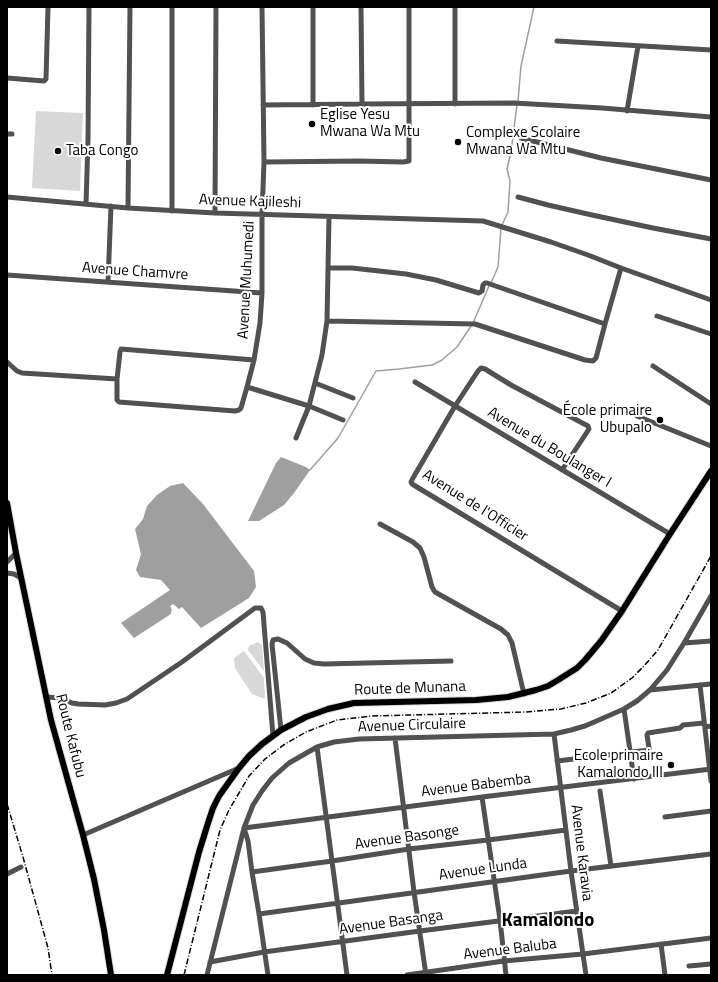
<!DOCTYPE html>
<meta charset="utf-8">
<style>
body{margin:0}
#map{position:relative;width:718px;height:982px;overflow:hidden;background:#fff;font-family:"Titillium Web",sans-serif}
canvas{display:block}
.frame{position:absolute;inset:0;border:8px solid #000;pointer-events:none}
</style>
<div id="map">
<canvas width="718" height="982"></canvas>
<div class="frame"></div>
</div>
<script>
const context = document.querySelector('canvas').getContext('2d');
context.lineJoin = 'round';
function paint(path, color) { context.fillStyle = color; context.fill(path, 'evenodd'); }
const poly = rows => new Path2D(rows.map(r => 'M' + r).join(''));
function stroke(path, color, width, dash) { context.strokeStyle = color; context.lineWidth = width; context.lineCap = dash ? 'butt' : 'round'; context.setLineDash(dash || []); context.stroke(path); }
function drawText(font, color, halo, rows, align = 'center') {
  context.font = font + ' "Titillium Web",sans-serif'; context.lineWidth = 4; context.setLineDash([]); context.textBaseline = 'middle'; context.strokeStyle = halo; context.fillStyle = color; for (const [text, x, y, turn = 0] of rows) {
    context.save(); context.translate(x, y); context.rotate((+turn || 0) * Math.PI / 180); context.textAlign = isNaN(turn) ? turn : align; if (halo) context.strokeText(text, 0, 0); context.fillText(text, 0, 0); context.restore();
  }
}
paint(poly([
 [36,111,83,113,80,191,32,188],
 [258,642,262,645,264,671,248,650,249,646],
 [244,651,264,678,265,699,252,694,235,668,234,658]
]), '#d8d8d8');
paint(poly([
 [281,457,306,467,310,470,294,493,284,505,259,521,248,521,276,463],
 [183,483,203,504,254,571,256,587,249,598,201,628,182,607,179,609,173,604,170,606,172,610,171,612,171,614,134,638,121,623,170,590,161,580,140,577,136,570,141,554,135,529,143,519,147,506,157,495,170,486]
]), '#9f9f9f');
stroke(poly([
 [518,101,521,66,534,7],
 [502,225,508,212,510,181,507,169,511,152,517,105],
 [491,283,498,267,501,228],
 [473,323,489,286],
 [310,470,338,438,376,371,399,369,432,365,442,360,457,347,471,326]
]), '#9f9f9f', 1.5);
const major = poly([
 [7,503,16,553,51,720,83,835,94,879,104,930,111,975],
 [167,975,199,852,208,823,213,808,219,796,239,768,249,756,262,744,281,730,306,717,328,709,354,703,476,700,508,697,536,690,548,686,558,680,577,668,585,660,601,641,622,611,670,534,711,471]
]);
stroke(major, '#dbdbdb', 8);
stroke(poly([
 [313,7,313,105],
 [361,7,362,104],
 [557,41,711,50],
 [7,78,44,81,46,79,48,7],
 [455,104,455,7],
 [263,105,362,104,514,103,602,108,711,117],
 [627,111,638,46],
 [7,134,12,134],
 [521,138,601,158,711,180],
 [264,162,359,161,403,162,409,161,409,7],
 [7,197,128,208,215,213,483,221,551,242,588,255,621,268,711,300],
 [518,197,548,205,592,215,653,228,711,239],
 [86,204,88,140,89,7],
 [128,208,130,7],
 [172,211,172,7],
 [215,213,216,7],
 [328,268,352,268,406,274,436,280,479,293,482,291,483,285,485,283,487,283,605,324],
 [7,275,262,293],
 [108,282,111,206],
 [657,316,711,334],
 [327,321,475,324,585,360,593,361,596,358,605,324,621,268],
 [254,360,121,349,120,352,117,379,117,400,119,402,235,411,239,410,241,408,247,387,254,360,260,323,262,293,262,215,264,162,262,7],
 [7,362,17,371,22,373,117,379],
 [653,366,711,404],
 [415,382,670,534],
 [315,383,353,398],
 [247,387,309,406,322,355,327,321,329,217],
 [637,416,711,446],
 [296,438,309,406,343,420],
 [562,470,589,429,588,426,511,385,485,369,481,368,478,371,455,406,413,478,411,482,412,484,622,611],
 [380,524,413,542,420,548,424,557,432,587,435,592,501,629,508,635,512,643,524,694],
 [7,562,16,553],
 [7,573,14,574,21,578],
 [684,643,711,641],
 [700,685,711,781],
 [650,690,711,684],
 [46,697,61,698,72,703,78,704,105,705,116,703,127,699,182,662,255,608,261,608,263,612,273,736],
 [624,709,634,779],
 [705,727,711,726],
 [281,730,272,644,273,640,278,639,287,643,305,659,314,663,324,664,451,661],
 [554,734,571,871,586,975],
 [395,738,414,892,426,975],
 [317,747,347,975],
 [557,761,649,750,649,748,647,735,648,733,680,728,683,725,704,723],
 [600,791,611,866],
 [482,797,500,920,506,975],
 [665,817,711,811],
 [83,835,239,768],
 [252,872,332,861,409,849,488,840,566,830],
 [7,874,21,867],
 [259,914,571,871,711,854],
 [661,944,665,975],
 [210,962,264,952,420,931,577,911],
 [689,966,711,964],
 [207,975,244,828,253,805,262,791,272,778,289,763,317,747,334,742,359,739,554,734,571,730,585,726,624,709,637,701,650,690,667,670,684,643,711,596],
 [268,975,259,914,252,872,248,841,244,828,482,797,711,769],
 [407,975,504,961,583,954,711,938]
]), '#515151', 5);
stroke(major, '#000', 6);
stroke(poly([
 [7,804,23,857,48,948,52,975],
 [184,975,220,830,229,810,249,776,265,759,285,744,306,732,337,720,371,716,526,712,561,709,586,703,611,693,632,678,644,666,658,650,711,556]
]), '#000', 1.5, [6, 2, 1, 2]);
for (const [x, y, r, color] of [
 [312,124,4,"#000"],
 [458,142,4,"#000"],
 [58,151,4,"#000"],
 [660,420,4,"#000"],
 [671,765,4,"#000"]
]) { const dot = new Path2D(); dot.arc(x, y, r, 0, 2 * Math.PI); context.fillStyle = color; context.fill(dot); stroke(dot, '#fff', 1.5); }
drawText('15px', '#000', '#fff', [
 ["Eglise Yesu",320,115],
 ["Mwana Wa Mtu",320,132],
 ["Complexe Scolaire",466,133],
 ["Mwana Wa Mtu",466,150],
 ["Taba Congo",66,151],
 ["École primaire",652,411,"right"],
 ["Ubupalo",652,428,"right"],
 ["Ecole primaire",663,756,"right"],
 ["Kamalondo III",663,773,"right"]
], 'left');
drawText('15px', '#000', '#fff', [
 ["Avenue Kajileshi",250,202,2],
 ["Avenue Chamvre",135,272,4],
 ["Avenue Muhumedi",247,280,-87],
 ["Avenue du Boulanger I",549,448,31],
 ["Avenue de l'Officier",475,506,32],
 ["Route de Munana",410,689,-2],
 ["Avenue Circulaire",412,726,-2],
 ["Route Kafubu",70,736,76],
 ["Avenue Babemba",476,786,-7],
 ["Avenue Basonge",407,838,-8],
 ["Avenue Karavia",581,853,83],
 ["Avenue Lunda",483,870,-8],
 ["Avenue Basanga",391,923,-8],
 ["Avenue Baluba",510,950,-7]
]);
drawText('bold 19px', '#000', '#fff', [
 ["Kamalondo",548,921]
]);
</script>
